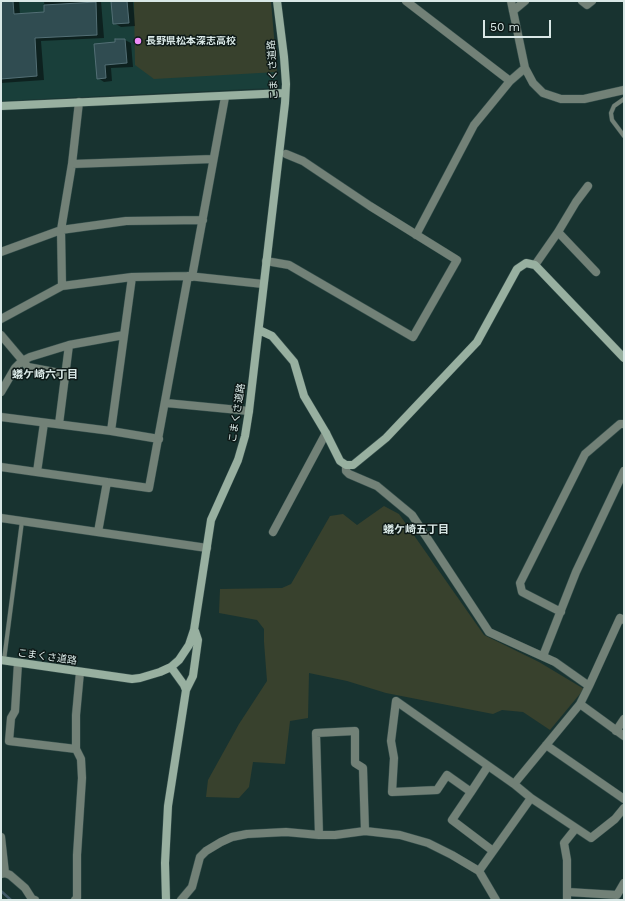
<!DOCTYPE html>
<meta charset="utf-8">
<style>
body{margin:0}
#map{position:relative;width:625px;height:901px;overflow:hidden;background:#183330;font-family:"Work Sans",sans-serif}
canvas{display:block}
.frame{position:absolute;inset:0;border:2px solid #d9e8e6;pointer-events:none}
.scale{position:absolute;left:483px;top:20px;width:68px;height:18px;box-sizing:border-box;border:2px solid #d9e8e6;border-top:0;padding-left:5px;font-size:12px;line-height:14px;white-space:nowrap;color:#d9e8e6;-webkit-text-stroke:3px #0d1917;paint-order:stroke}
</style>
<div id="map">
<canvas width="625" height="901"></canvas>
<div class="frame"></div>
<div class="scale">50 m</div>
</div>
<script>
const context = document.querySelector('canvas').getContext('2d');
context.lineJoin = 'round';
function paint(path, color) { context.fillStyle = color; context.fill(path, 'evenodd'); }
const poly = rows => new Path2D(rows.map(r => 'M' + r).join(''));
function stroke(path, color, width, dash) { context.strokeStyle = color; context.lineWidth = width; context.lineCap = dash ? 'butt' : 'round'; context.setLineDash(dash || []); context.stroke(path); }
function drawText(font, color, halo, rows, align = 'center') {
  context.font = font + ' "Work Sans","Noto Sans JP",sans-serif'; context.lineWidth = 3; context.setLineDash([]); context.textBaseline = 'middle'; context.strokeStyle = halo; context.fillStyle = color; for (const [text, x, y, turn = 0] of rows) {
    context.save(); context.translate(x, y); context.rotate((+turn || 0) * Math.PI / 180); context.textAlign = isNaN(turn) ? turn : align; if (halo) context.strokeText(text, 0, 0); context.fillText(text, 0, 0); context.restore();
  }
}
paint(poly([
 [1,1,271,1,277,85,274,88,250,89,1,101]
]), '#193f3a');
paint(poly([
 [134,1,271,1,277,72,154,79,135,65],
 [384,506,399,514,484,635,539,662,584,689,550,730,523,712,502,710,493,714,386,693,347,681,309,673,308,718,290,721,285,764,253,762,249,787,239,798,206,797,208,780,239,724,267,681,264,642,264,629,257,620,219,613,220,589,282,588,291,584,330,516,343,514,357,525]
]), '#38412d');
paint(poly([
 [1,1,23,1,19,1,20,14,45,13,44,1,101,1,104,38,41,41,44,80,1,83],
 [112,1,133,1,135,26,121,27,114,23],
 [125,40,131,43,133,67,111,68,112,81,104,82,98,78,116,43]
]), '#0007');
stroke(poly([
 [1,891,11,900]
]), '#415966', 2.5);
const building = poly([
 [1,1,13,1,14,14,44,12,44,5,96,2,97,35,35,38,37,76,1,79,1,1],
 [111,1,127,1,129,23,113,24,111,1],
 [115,39,125,39,127,63,105,65,106,78,97,79,94,44,115,42,115,39]
]);
paint(building, '#304c51');
stroke(building, '#536f75', 1);
const lane = poly([
 [624,99,614,106,611,113,612,120,624,136],
 [4,660,22,521]
]);
const street = poly([
 [406,1,510,81],
 [511,1,525,68,533,83,543,93,561,99,584,99,624,90],
 [582,1,587,5,592,1],
 [513,11,525,1],
 [72,164,213,159],
 [558,232,596,272],
 [416,235,474,125,510,81,525,68],
 [1,252,61,230,126,221,203,220],
 [266,261,289,265,413,337,457,260,370,206,303,161,286,154],
 [535,265,558,232,576,202,588,186],
 [192,277,225,97],
 [62,286,61,230,72,164,79,102],
 [1,319,62,286,132,277,188,276,263,284],
 [1,335,28,367,65,374],
 [1,392,15,368,22,361,30,357,69,345,124,335],
 [166,403,249,411],
 [1,417,111,431,159,439],
 [59,424,69,345],
 [111,431,132,277],
 [346,465,346,471,349,474,377,486,412,515,489,632,555,662,589,686],
 [1,467,149,488,188,276],
 [37,472,44,423],
 [1,518,207,548],
 [98,532,107,482],
 [273,532,326,433],
 [561,612,522,592,520,583,585,454,620,424,624,424],
 [543,656,576,572,624,471],
 [18,663,15,711,11,718,9,741,76,749],
 [580,704,624,736],
 [616,731,624,719],
 [546,745,624,799],
 [514,784,580,704,589,686,620,618,624,620],
 [471,792,488,766],
 [319,835,316,733,355,731,355,763,363,768,365,831],
 [1,837,5,873],
 [493,851,452,820,471,792,447,775,437,790,392,792,394,758,391,741,396,701,514,784,531,798,591,838,615,819,624,808],
 [479,871,531,798],
 [1,874,5,873,10,875,25,888,32,899,35,900],
 [568,892,617,895,624,883],
 [75,900,77,898,77,855,82,778,81,759,76,749,76,715,80,672],
 [181,900,192,887,200,857,206,851,221,842,232,837,247,834,286,832,319,835,335,835,365,831,400,835,428,843,452,855,479,871,496,900],
 [567,900,567,860,564,843,576,828]
]);
const secondary = poly([
 [1,106,285,93],
 [259,330,272,336,294,362,304,396,326,433,340,461,346,465,353,465,386,438,477,342,517,269,526,263,535,265,624,358],
 [1,660,132,679,140,678,160,672,171,667,179,660,189,645,194,630,211,520,238,460,245,436,249,411,285,103,286,84,284,57,277,1],
 [171,667,184,685,186,690],
 [166,900,165,863,168,806,186,690,193,676,198,640,195,631]
]);
stroke(lane, '#37504d', 5);
stroke(street, '#37504d', 9);
stroke(secondary, '#37504d', 9);
stroke(lane, '#728177', 4);
stroke(street, '#728177', 8);
stroke(secondary, '#98b0a0', 8);
for (const [x, y, r, color] of [
 [138,41,4,"#ee8bf8"]
]) { const dot = new Path2D(); dot.arc(x, y, r, 0, 2 * Math.PI); context.fillStyle = color; context.fill(dot); stroke(dot, '#0d1917', 1.5); }
drawText('bold 10px', '#d9e8e6', '#0d1917', [
 ["長野県松本深志高校",146,41]
], 'left');
drawText('10px', '#d9e8e6', '#0d1917', [
 ["こまくさ道路",273,70,-93],
 ["こまくさ道路",237,413,-81],
 ["こまくさ道路",47,657,8]
]);
drawText('bold 11px', '#d9e8e6', '#0d1917', [
 ["蟻ケ崎六丁目",45,375],
 ["蟻ケ崎五丁目",416,530]
]);
</script>
